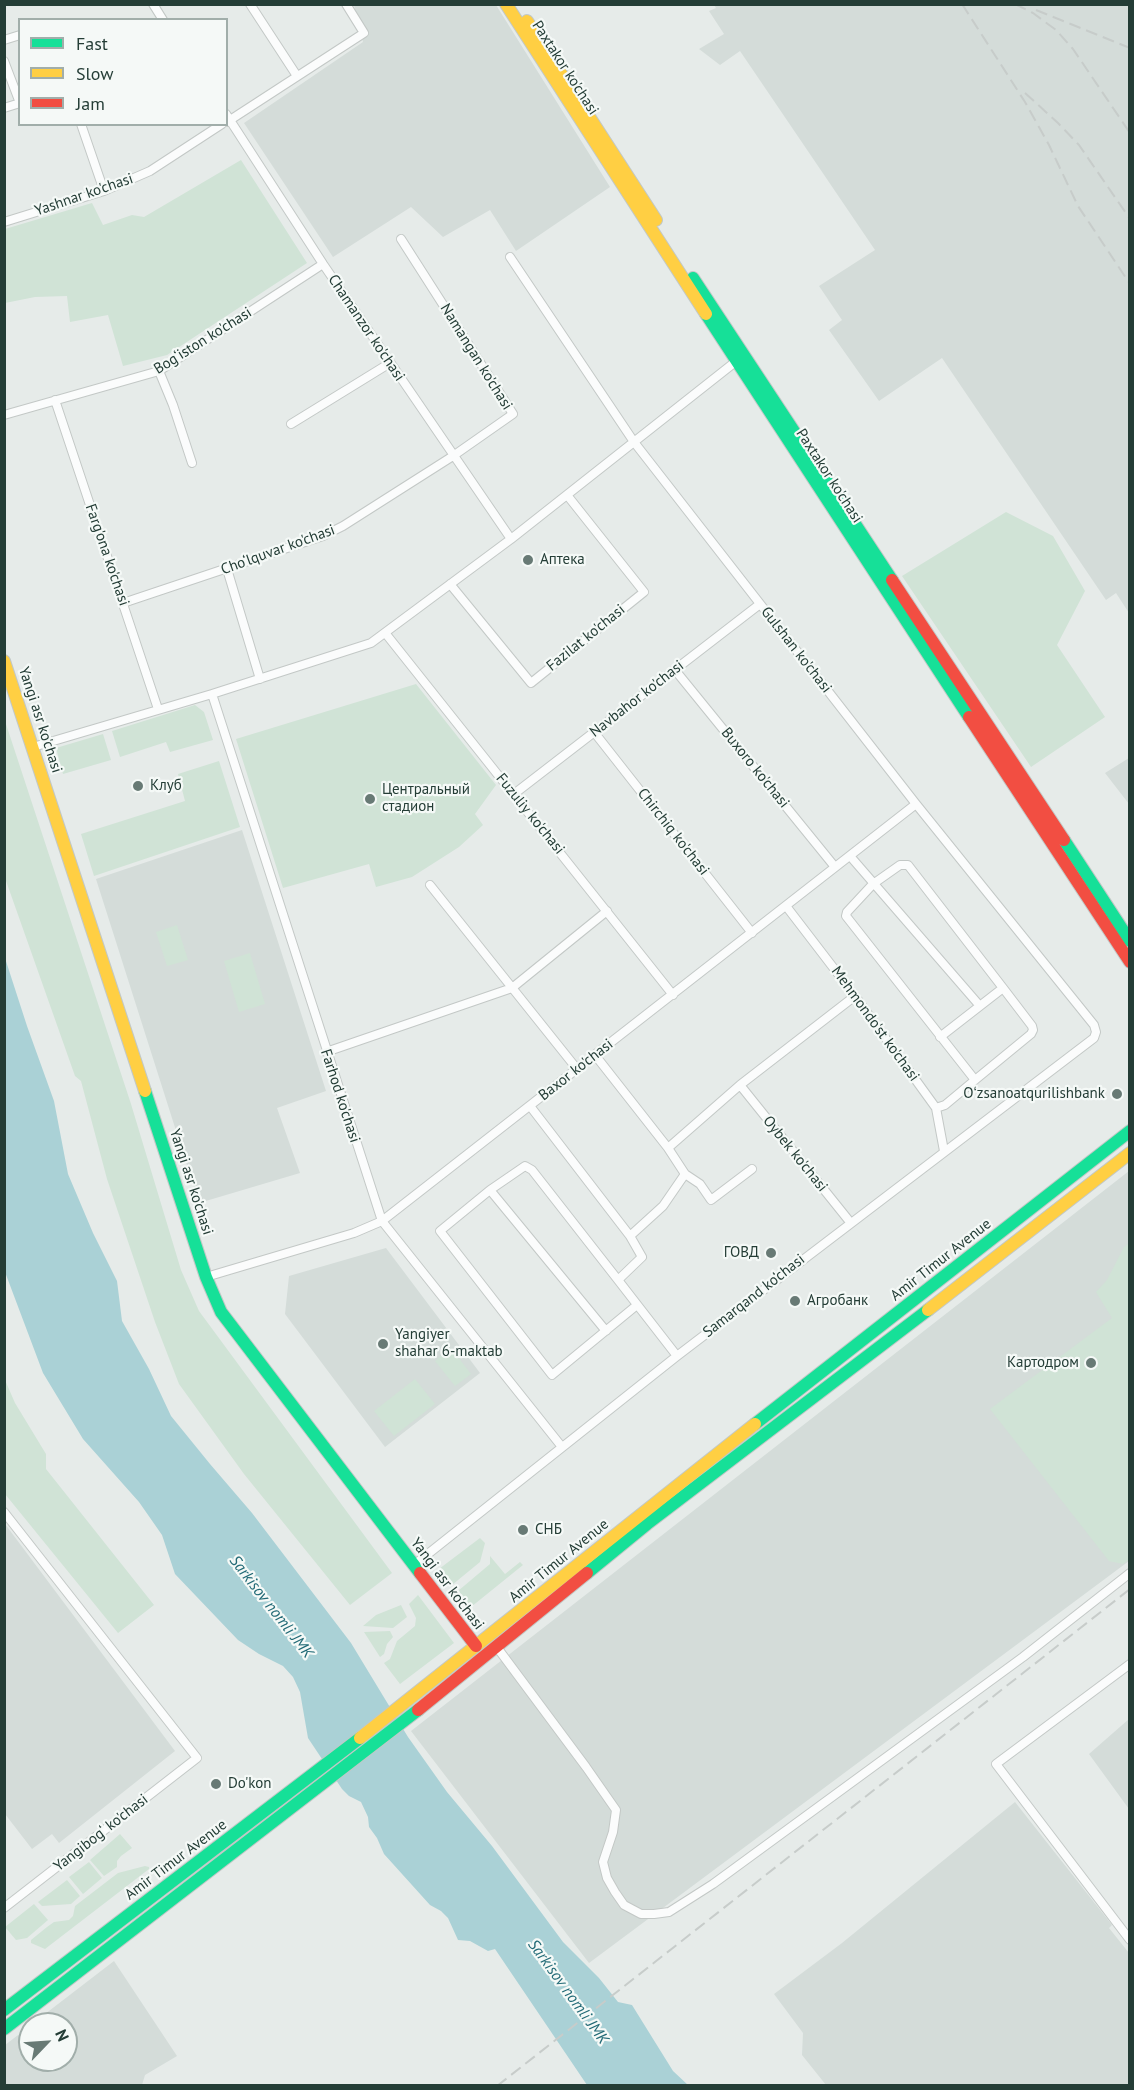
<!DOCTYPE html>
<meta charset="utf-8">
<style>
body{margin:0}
#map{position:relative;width:1134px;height:2090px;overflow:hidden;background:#e6ebe9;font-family:"PT Sans",sans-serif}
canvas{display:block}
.frame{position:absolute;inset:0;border:6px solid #243d36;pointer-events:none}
.legend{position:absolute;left:18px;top:18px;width:210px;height:108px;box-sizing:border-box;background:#f5f9f7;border:2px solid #a1aeaa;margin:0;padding:8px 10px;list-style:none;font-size:18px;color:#243d36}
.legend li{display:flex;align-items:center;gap:12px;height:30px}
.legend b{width:30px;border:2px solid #a1aeaa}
.north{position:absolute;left:18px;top:2012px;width:60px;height:60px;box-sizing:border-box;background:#f5f9f7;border:2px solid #a1aeaa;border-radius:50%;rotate:65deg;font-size:16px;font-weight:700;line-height:24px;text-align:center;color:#243d36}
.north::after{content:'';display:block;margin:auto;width:21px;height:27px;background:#687a75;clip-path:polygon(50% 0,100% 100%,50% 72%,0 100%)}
</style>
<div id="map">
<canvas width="1134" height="2090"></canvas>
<div class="frame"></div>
<ul class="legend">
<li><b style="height:8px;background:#16e098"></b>Fast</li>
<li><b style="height:8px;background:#ffcf43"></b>Slow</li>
<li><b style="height:8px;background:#f24e42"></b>Jam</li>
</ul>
<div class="north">N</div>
</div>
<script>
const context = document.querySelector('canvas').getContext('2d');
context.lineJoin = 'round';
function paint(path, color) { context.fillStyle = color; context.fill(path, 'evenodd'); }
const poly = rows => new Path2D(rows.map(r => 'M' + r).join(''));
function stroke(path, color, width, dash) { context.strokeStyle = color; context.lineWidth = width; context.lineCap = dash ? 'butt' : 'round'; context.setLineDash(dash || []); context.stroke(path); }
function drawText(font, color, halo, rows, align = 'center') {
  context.font = font + ' "PT Sans",sans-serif'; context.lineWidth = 4.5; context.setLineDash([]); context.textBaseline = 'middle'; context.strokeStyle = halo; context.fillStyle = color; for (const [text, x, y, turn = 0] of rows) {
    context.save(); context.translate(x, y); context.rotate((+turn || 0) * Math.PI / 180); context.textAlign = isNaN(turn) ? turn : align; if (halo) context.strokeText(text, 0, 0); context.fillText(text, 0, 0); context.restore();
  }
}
paint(poly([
 [354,5,496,5,610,187,516,251,490,210,443,237,411,207,333,257,244,123,363,42],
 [714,5,1129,5,1129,613,1116,593,1106,600,942,358,879,401,829,330,842,320,819,286,875,250,740,51,720,65,699,49,724,34,709,11,716,8],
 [1129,758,1129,804,1105,773],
 [242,830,326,1091,277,1108,300,1173,199,1203,96,879],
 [1129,1171,1129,1561,589,1963,411,1731],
 [386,1248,480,1373,385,1447,285,1314,289,1276],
 [5,1524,175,1751,59,1843,52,1834,32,1849,5,1814],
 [1129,1719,1129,1809,1089,1754],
 [1015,1802,1112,1925,1109,1928,1129,1953,1129,2085,826,2085,802,2055,803,2033,774,1994,842,1943],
 [114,1961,177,2056,145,2075,142,2085,5,2085,5,2045,30,2026,30,2060,66,2060,66,2024,32,2024]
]), '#d4dcd9');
paint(poly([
 [241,160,307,263,167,355,123,366,108,315,70,322,67,296,35,297,5,303,5,229,92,203,103,225,132,215,144,217],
 [1006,512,1053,536,1085,591,1057,645,1105,717,1031,767,902,576],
 [416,684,496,785,475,814,483,825,459,847,412,877,376,887,369,864,283,888,236,739],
 [195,705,204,712,213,740,170,752,166,742,120,757,112,731],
 [4,718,131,1104,181,1270,199,1311,392,1573,350,1605,244,1474,179,1384,155,1322,107,1179,81,1081,75,1076,5,878],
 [103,734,111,760,63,774,56,748],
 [219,761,240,827,94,876,81,834,185,801,178,774],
 [177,925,188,960,167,966,156,932],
 [250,953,265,1004,239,1012,224,961],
 [1129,1243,1130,1559,1123,1564,1109,1561,990,1409,1112,1318,1096,1292,1107,1280,1124,1247],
 [451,1348,471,1374,455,1386,435,1361],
 [415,1379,435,1404,394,1436,374,1411],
 [5,1380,15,1403,46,1454,46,1469,154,1605,118,1633,5,1494],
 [480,1538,485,1543,480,1562,452,1585,439,1569],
 [490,1556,505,1574,520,1562,523,1565,471,1607,458,1591,490,1564],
 [418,1595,454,1643,400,1684,384,1663,390,1659,397,1641,415,1626,416,1618,409,1604],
 [401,1605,407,1617,393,1628,363,1626,376,1615],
 [390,1631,393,1637,387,1644,384,1654,380,1657,364,1632],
 [120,1834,132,1848,121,1856,117,1861,117,1867,104,1876,90,1860],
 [89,1862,102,1878,83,1894,69,1877],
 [145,1866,149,1867,149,1869,45,1949,31,1943,31,1940,47,1927,54,1922,69,1920,73,1916,75,1906,118,1873],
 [67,1880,80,1896,71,1904,42,1906,38,1902],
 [34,1904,48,1920,27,1938,16,1940,5,1927]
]), '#d0e3d6');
paint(poly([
 [4,955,27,1026,54,1101,68,1174,93,1233,117,1281,122,1321,149,1369,171,1416,210,1464,252,1513,351,1643,408,1737,447,1792,492,1846,563,1942,599,1978,618,2002,632,2005,673,2071,688,2085,587,2085,495,1949,488,1951,470,1941,458,1940,448,1918,441,1911,430,1905,384,1854,377,1838,369,1827,368,1817,361,1802,349,1796,342,1789,308,1738,300,1692,293,1677,283,1666,259,1654,238,1640,175,1574,162,1535,139,1502,83,1439,43,1373,5,1272]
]), '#aad1d6');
const street = poly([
 [153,4,163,20],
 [250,4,297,76],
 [4,40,20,35],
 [4,61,20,103],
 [4,108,20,103],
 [226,114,323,264,511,539],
 [227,122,364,33,346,4],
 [81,124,104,191],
 [4,222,104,191,150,171,222,124],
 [159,371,173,405,192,463],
 [55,400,158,709],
 [4,415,159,371,323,264],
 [291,424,390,363],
 [227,569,260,679],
 [450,584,531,683,644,592,567,495],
 [123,603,323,536,343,526,453,456,513,414,401,239],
 [386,634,673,995],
 [675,670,835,867],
 [212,694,382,1221,562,1447],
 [594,732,752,933],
 [33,747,212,694,371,643,511,539,739,359],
 [514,794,760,604],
 [850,856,980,1006],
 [430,885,577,1069],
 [786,906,855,996,936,1108,944,1151],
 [940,1037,1003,988],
 [326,1052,512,988,607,911],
 [595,1055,668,1148,685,1174],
 [740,1085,850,1222],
 [530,1106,630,1236],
 [936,1108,945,1105,975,1080,1031,1034,1033,1030,1032,1026,1003,988,908,865,900,865,873,884,847,912,846,916,975,1080],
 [668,1148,740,1085,855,996],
 [490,1190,606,1331],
 [206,1277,354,1233,382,1221,916,804],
 [618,1280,532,1170,525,1166,490,1190,440,1231,552,1375,637,1305],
 [677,1356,618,1280,642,1257,630,1236,663,1206,685,1174,700,1184,711,1200,752,1169],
 [4,1512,197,1758,4,1908],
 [414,1565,677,1356,1094,1038,1096,1032,1094,1025,916,804,634,442,510,257],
 [496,1646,586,1767,616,1810,613,1832,603,1862,607,1878,615,1892,624,1905,641,1914,654,1914,669,1912,713,1884,1023,1657,1130,1573],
 [1130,1664,996,1764,1130,1940]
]);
const fast = poly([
 [693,278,892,580],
 [706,314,969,717],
 [1064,840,1130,941],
 [145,1091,206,1277,221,1312,420,1573],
 [755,1424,1130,1131],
 [587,1573,647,1524,928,1310],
 [4,2010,360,1738],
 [4,2029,418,1710]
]);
const slow = poly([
 [506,4,706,314],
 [527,21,656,220],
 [4,661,145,1091],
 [928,1310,1130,1153],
 [360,1738,755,1424]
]);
const jam = poly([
 [892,580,1064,840],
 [969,717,1130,962],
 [420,1573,476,1646],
 [418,1710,587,1573]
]);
stroke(street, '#c3c8c6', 10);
stroke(fast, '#c2c8c6', 14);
stroke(slow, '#c2c8c6', 14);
stroke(jam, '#c2c8c6', 14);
stroke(street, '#fbfcfc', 8);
stroke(fast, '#16e098', 12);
stroke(slow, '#ffcf43', 12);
stroke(jam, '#f24e42', 12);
stroke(poly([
 [962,4,1025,102,1049,145,1078,206,1130,284],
 [1015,4,1033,13,1056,30,1073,49,1130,133],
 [1036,10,1130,48],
 [1025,93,1058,123,1079,145,1130,219],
 [497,2086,1130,1589]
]), '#c7ccca', 2, [12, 6]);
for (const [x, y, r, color] of [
 [528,560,6,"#687a75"],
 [138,786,6,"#687a75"],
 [370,799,6,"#687a75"],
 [1117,1094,6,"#687a75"],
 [771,1253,6,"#687a75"],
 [795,1301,6,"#687a75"],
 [383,1344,6,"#687a75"],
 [1091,1363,6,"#687a75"],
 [523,1530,6,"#687a75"],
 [216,1784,6,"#687a75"]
]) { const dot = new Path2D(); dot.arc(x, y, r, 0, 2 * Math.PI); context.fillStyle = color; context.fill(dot); stroke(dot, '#f5f9f7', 2); }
drawText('15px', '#243d36', '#f5f9f7', [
 ["Paxtakor ko'chasi",565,68,57],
 ["Yashnar ko'chasi",84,195,-19],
 ["Chamanzor ko'chasi",366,328,56],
 ["Bog‘iston ko'chasi",203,341,-32],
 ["Namangan ko'chasi",476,357,58],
 ["Paxtakor ko'chasi",829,476,57],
 ["Cho‘lquvar ko'chasi",278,550,-20],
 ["Farg'ona ko'chasi",107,555,71],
 ["Fazilat ko'chasi",586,638,-39],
 ["Gulshan ko'chasi",796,650,52],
 ["Navbahor ko'chasi",637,699,-38],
 ["Yangi asr ko'chasi",40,720,72],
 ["Buxoro ko'chasi",755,768,51],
 ["Fuzuliy ko'chasi",530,814,51],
 ["Chirchiq ko'chasi",673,832,52],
 ["Mehmondo'st ko'chasi",875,1024,54],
 ["Baxor ko'chasi",576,1070,-38],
 ["Farhod ko'chasi",340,1096,72],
 ["Oybek ko'chasi",795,1154,51],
 ["Yangi asr ko'chasi",191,1182,72],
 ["Amir Timur Avenue",941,1260,-38],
 ["Samarqand ko‘chasi",754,1296,-38],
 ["Amir Timur Avenue",559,1561,-39],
 ["Yangi asr ko'chasi",447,1584,53],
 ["Yangibog‘ ko'chasi",101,1833,-38],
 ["Amir Timur Avenue",176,1860,-37]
]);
drawText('15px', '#243d36', '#f5f9f7', [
 ["Аптека",540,560],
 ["Клуб",150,786],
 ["Центральный",382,790],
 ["стадион",382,807],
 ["Oʻzsanoatqurilishbank",1105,1094,"right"],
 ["ГОВД",759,1253,"right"],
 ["Агробанк",807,1301],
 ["Yangiyer",395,1335],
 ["shahar 6-maktab",395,1352],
 ["Картодром",1079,1363,"right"],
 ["СНБ",535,1530],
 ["Do'kon",228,1784]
], 'left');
drawText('italic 16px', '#226a76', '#f5f9f7', [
 ["Sarkisov nomli JMK",271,1607,52],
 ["Sarkisov nomli JMK",568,1992,54]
]);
</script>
